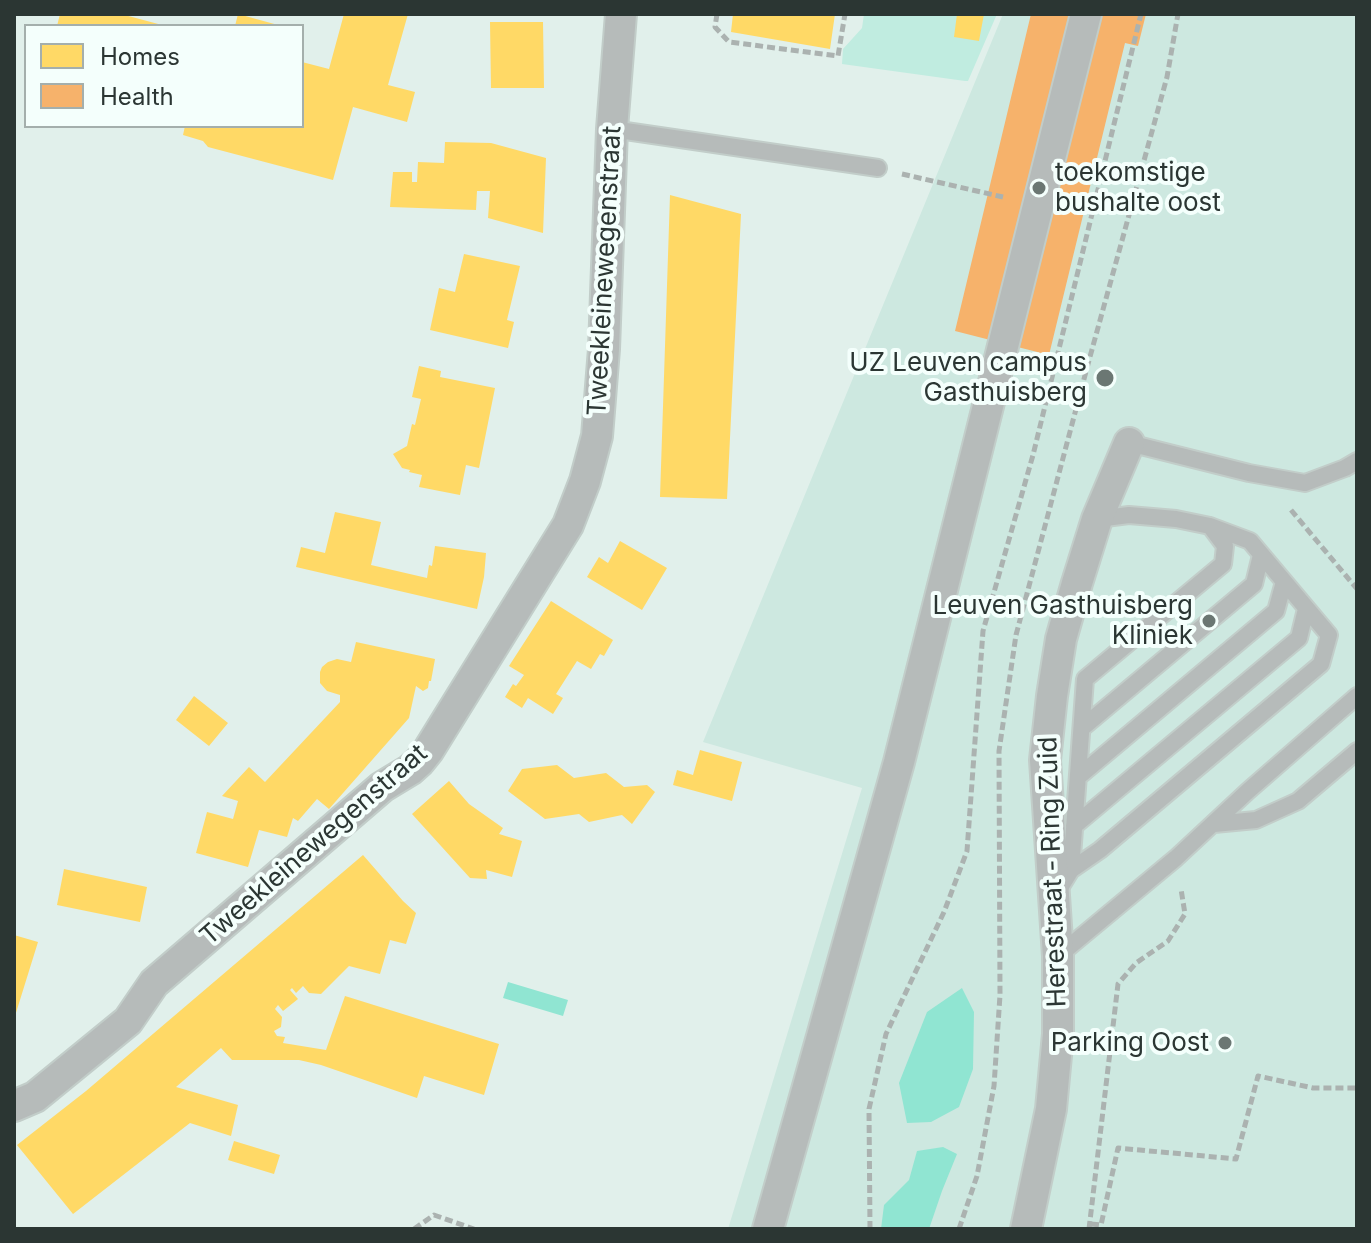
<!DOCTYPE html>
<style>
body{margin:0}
#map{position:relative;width:1371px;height:1243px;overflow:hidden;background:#e1f0eb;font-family:Inter,sans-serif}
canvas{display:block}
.frame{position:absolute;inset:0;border:16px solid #2b3633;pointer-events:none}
.legend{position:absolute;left:24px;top:24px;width:280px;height:104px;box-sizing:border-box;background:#f4fffc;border:2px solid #a4afac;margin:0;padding:10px 14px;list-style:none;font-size:24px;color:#2b3633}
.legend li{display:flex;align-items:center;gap:16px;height:40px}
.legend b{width:40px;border:2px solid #a4afac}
</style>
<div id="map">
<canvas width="1371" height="1243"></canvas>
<div class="frame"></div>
<ul class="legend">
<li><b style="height:22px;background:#ffd966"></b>Homes</li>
<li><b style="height:22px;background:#f6b26b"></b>Health</li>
</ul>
</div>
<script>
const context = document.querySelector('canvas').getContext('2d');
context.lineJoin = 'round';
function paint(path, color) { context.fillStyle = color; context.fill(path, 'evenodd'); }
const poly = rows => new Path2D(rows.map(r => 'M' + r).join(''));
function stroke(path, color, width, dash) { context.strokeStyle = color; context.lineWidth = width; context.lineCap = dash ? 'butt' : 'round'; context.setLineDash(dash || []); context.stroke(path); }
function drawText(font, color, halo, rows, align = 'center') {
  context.font = font + ' Inter,sans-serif'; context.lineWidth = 8; context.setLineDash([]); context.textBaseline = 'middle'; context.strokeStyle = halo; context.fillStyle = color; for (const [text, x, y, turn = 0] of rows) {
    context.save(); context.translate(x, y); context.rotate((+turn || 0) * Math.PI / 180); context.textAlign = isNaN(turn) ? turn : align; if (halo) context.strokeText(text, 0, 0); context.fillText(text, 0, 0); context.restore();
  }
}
paint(poly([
 [1003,14,1357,14,1357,1229,728,1229,862,788,703,742]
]), '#cde8e0');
paint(poly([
 [864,14,997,14,968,81,965,81,842,64,843,49,862,28]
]), '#c0ece0');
paint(poly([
 [508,982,568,1000,563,1016,503,998],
 [962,988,974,1012,973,1069,959,1107,931,1122,907,1123,899,1083,927,1012],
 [943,1147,957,1154,942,1191,929,1229,881,1229,884,1205,909,1180,917,1151]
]), '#90e5d2');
paint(poly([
 [60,14,121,14,162,25,57,26],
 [238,14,278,25,278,26,235,26],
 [344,14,408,14,388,85,415,92,407,122,353,107,333,180,208,147,203,141,183,135,185,126,302,126,302,62,329,69],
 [733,14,835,14,830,49,731,32],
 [957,14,984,14,979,41,954,37],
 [490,22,543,22,544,88,491,88],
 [445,142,491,143,546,158,543,233,488,218,490,191,477,191,476,210,390,207,393,172,412,172,412,182,417,182,418,162,444,163],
 [670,195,741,214,727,499,660,497],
 [464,254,520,266,507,320,514,322,508,348,430,330,439,288,455,292],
 [419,366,441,371,440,377,495,388,479,468,466,465,460,495,419,487,422,475,409,472,410,470,402,468,393,454,407,446,412,424,415,425,421,399,412,397],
 [335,512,381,522,371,565,427,578,429,565,432,566,435,546,486,553,484,577,477,609,296,567,301,547,325,553],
 [620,541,667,568,642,610,587,577,599,557,608,563],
 [551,601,613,640,604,656,600,654,591,669,577,661,556,694,563,698,553,714,528,698,522,708,505,697,513,684,516,686,524,675,509,666],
 [356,642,435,659,431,681,429,681,428,688,423,691,416,686,409,718,329,809,317,799,298,821,293,818,287,837,259,830,248,867,196,853,207,812,233,819,238,801,222,796,249,767,265,782,340,702,340,695,327,691,320,683,320,672,322,667,328,662,337,659,351,662],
 [194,696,228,723,209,746,176,720],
 [700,750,742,762,732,801,673,785,677,770,693,775],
 [557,765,574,778,606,773,624,787,647,785,655,792,632,824,622,815,589,822,579,814,545,819,508,791,522,769],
 [449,781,469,804,503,828,499,834,522,841,512,877,486,870,487,879,470,878,412,814],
 [363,855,403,901,416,913,406,944,390,940,380,974,349,966,321,994,309,993,303,986,296,993,292,988,290,990,298,999,283,1011,278,1005,275,1009,282,1017,281,1027,274,1031,277,1036,285,1037,283,1043,326,1050,345,996,499,1044,484,1095,424,1076,417,1098,321,1065,299,1060,232,1060,221,1048,176,1087,238,1105,231,1136,190,1123,73,1214,17,1145,86,1091],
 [64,869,147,887,140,922,57,905],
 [14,935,38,942,15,1016,14,1016],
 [234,1141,280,1155,274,1174,228,1160]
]), '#ffd966');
paint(poly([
 [1031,14,1146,14,1138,46,1125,43,1049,355,955,331]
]), '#f6b26b');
const lane = poly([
 [612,129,878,168],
 [1129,443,1249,473,1305,483,1345,468,1357,461],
 [1082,728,1254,584,1261,555],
 [1078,777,1276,611,1284,582],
 [1214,824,1256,820,1298,801,1357,751],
 [1074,826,1299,638,1306,609],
 [1071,870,1085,679,1223,564,1225,546,1210,526],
 [1058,891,1071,870,1100,850,1321,664,1329,635,1250,541,1210,526,1176,519,1129,515,1097,519],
 [1058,956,1176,858,1248,791,1357,696]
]);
const street = poly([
 [14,1106,35,1097,128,1021,154,983,382,787,410,770,420,761,428,751,568,525,585,481,597,436,604,349,612,129,621,14],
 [768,1229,899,762,1086,14],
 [1026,1229,1051,1109,1058,1034,1058,956,1045,760,1052,696,1061,639,1077,583,1097,519,1129,443]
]);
stroke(lane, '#c2cdc9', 20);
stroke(street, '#c2cdc9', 34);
stroke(poly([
 [717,14,715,27,729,42,838,56,845,14],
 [704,15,704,14],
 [902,174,1003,197],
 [1291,510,1357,589],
 [1091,1224,1101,1225,1118,1148,1236,1159,1258,1076,1313,1088,1357,1088],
 [414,1229,434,1215,474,1229],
 [870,1229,869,1109,886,1034,944,912,967,851,983,631,1033,455,1141,14],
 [959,1229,977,1176,994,1086,1000,995,999,751,1016,635,1088,364,1167,77,1178,14],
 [1089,1229,1118,984,1136,963,1168,941,1185,914,1181,889]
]), '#abb2b0', 5, [8, 4]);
stroke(lane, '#b6bbba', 16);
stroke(street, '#b6bbba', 30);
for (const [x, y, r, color] of [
 [1039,188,8,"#6b7773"],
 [1105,378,10,"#6b7773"],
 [1209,621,8,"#6b7773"],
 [1225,1043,8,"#6b7773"]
]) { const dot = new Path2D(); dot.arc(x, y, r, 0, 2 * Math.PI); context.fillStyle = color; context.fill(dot); stroke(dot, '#f4fffc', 3); }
drawText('26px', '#2b3633', '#f4fffc', [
 ["toekomstige",1055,173,"left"],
 ["bushalte oost",1055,203,"left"],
 ["UZ Leuven campus",1087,363],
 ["Gasthuisberg",1087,393],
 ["Leuven Gasthuisberg",1193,606],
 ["Kliniek",1193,636],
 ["Parking Oost",1209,1043]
], 'right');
drawText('26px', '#2b3633', '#f4fffc', [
 ["Tweekleinewegenstraat",605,271,-87],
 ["Tweekleinewegenstraat",314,845,-41],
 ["Herestraat - Ring Zuid",1053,872,-92]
]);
</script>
